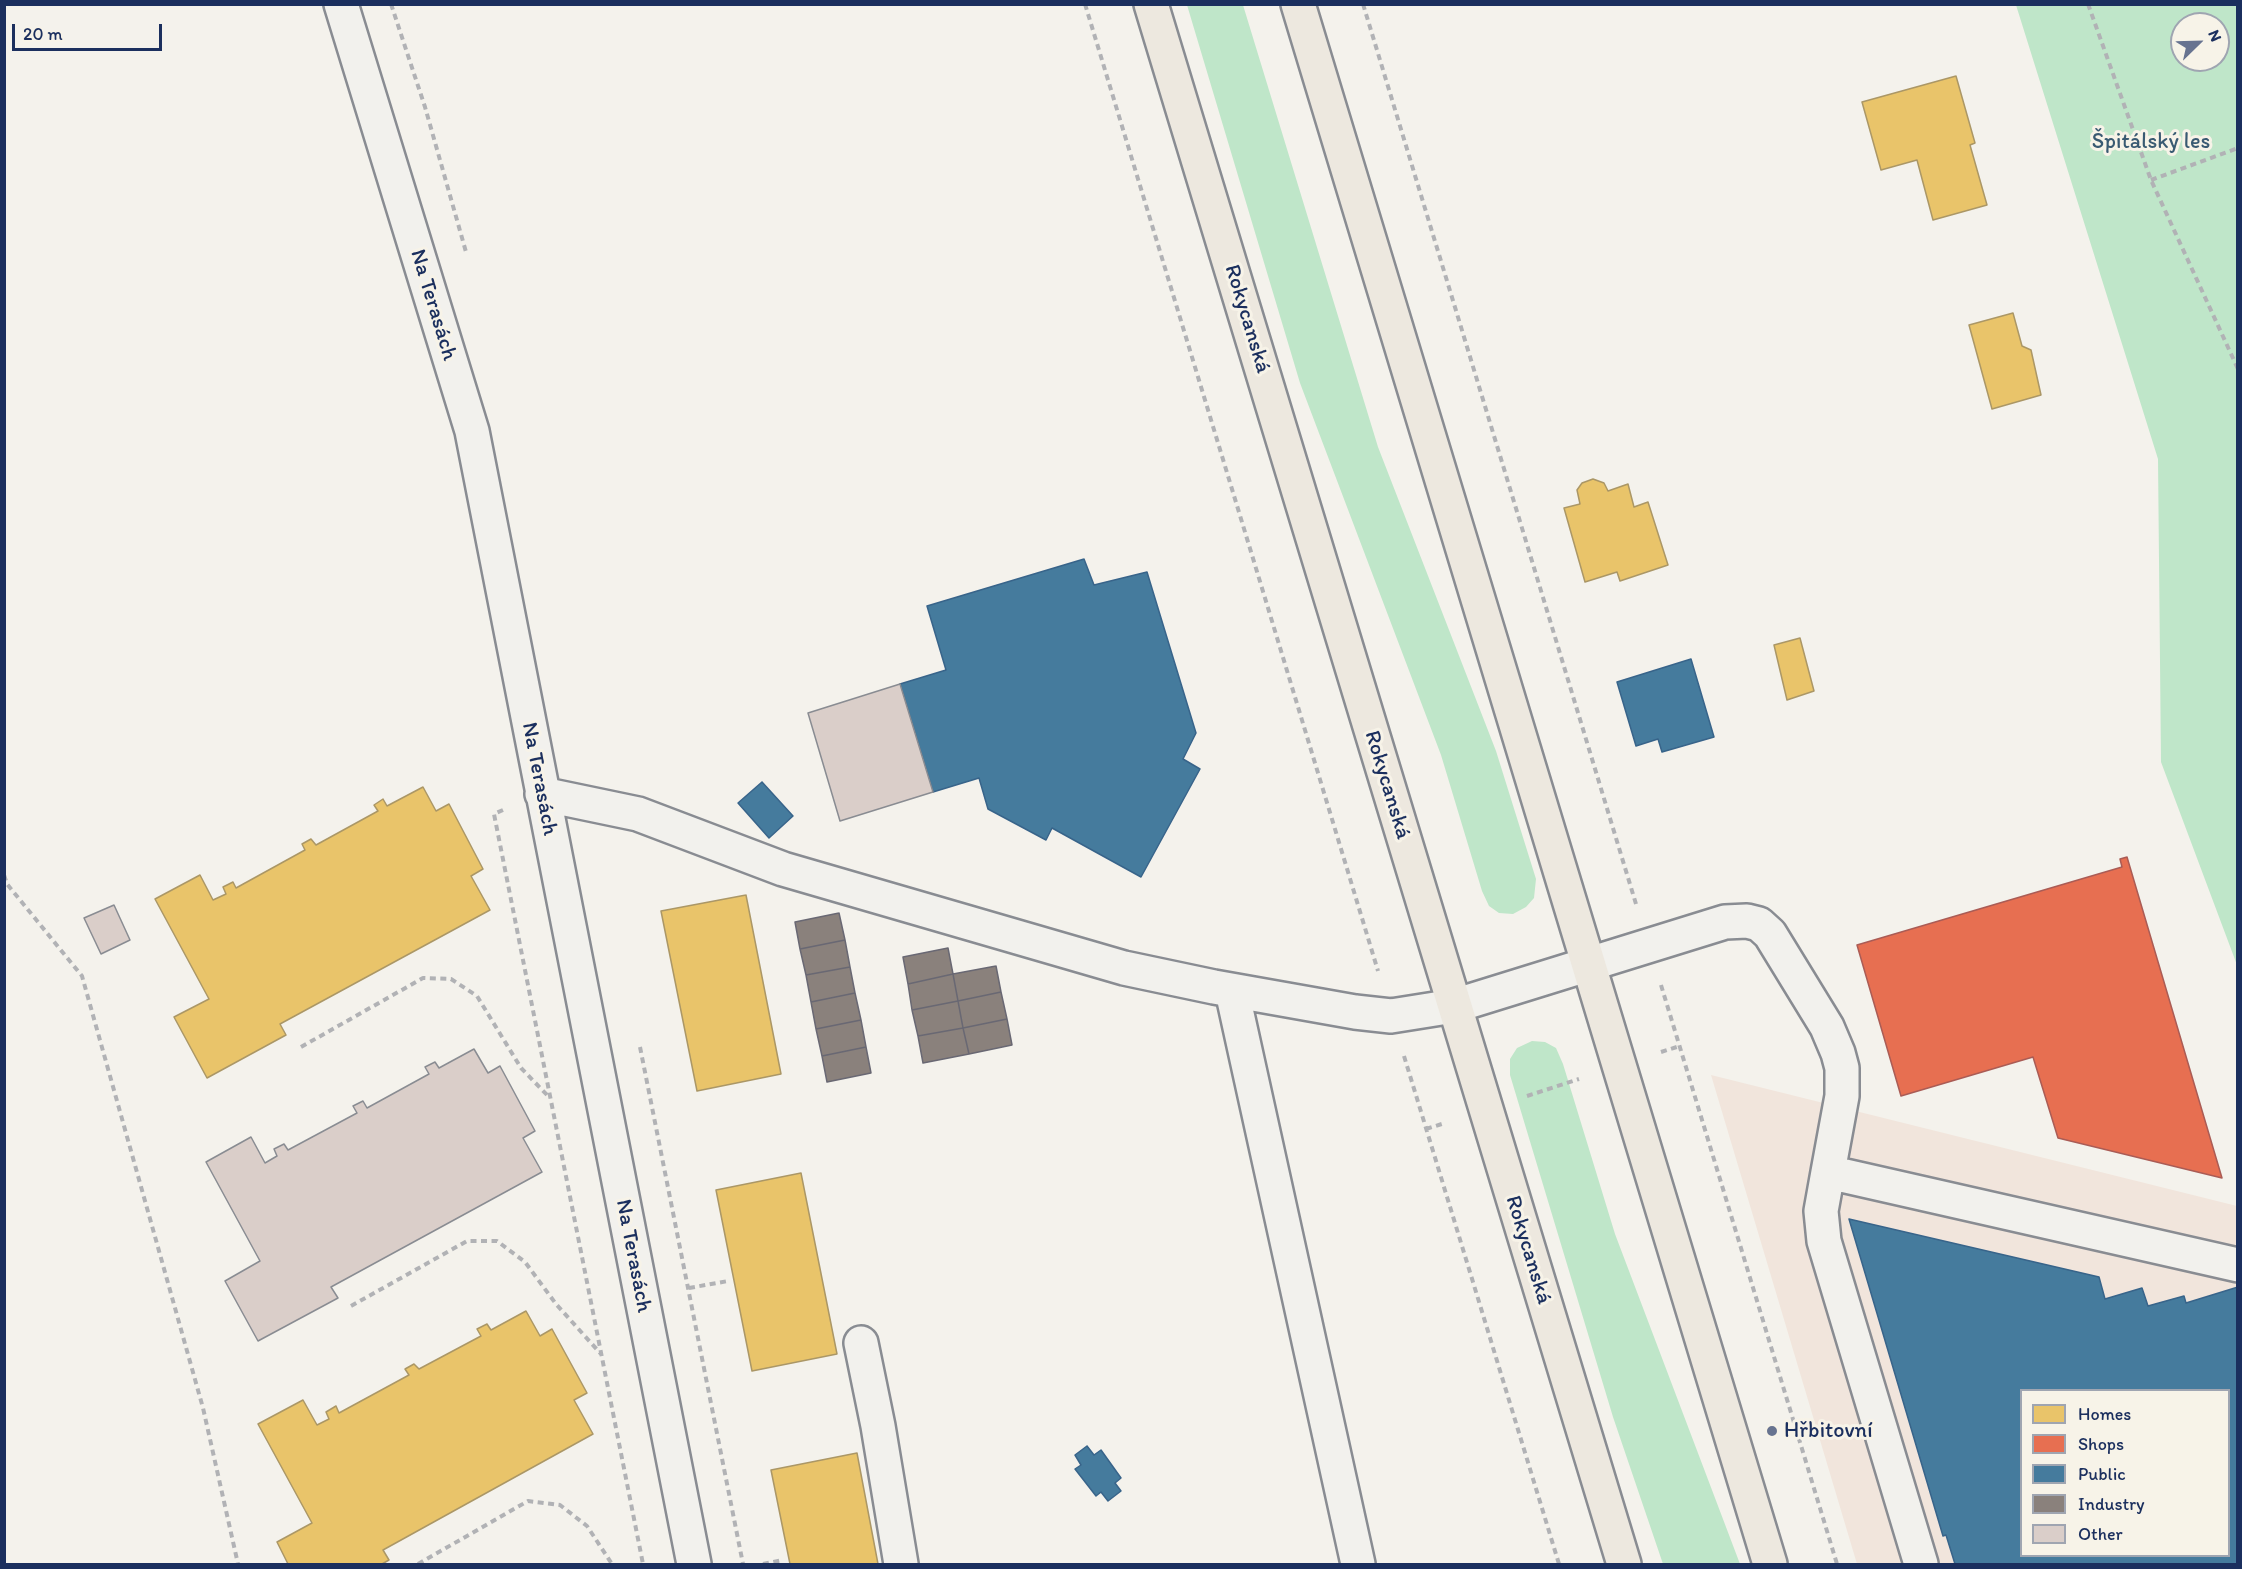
<!DOCTYPE html>
<meta charset="utf-8">
<style>
body{margin:0}
#map{position:relative;width:2242px;height:1569px;overflow:hidden;background:#f4f2ec;font-family:Itim,sans-serif}
canvas{display:block}
.frame{position:absolute;inset:0;border:6px solid #1b2f5e;pointer-events:none}
.legend{position:absolute;left:2020px;top:1389px;width:210px;height:168px;box-sizing:border-box;background:#f7f3e8;border:2px solid #9fa5b1;margin:0;padding:8px 10px;list-style:none;font-size:18px;color:#1b2f5e}
.legend li{display:flex;align-items:center;gap:12px;height:30px}
.legend b{width:30px;border:2px solid #9fa5b1}
.north{position:absolute;left:2170px;top:12px;width:60px;height:60px;box-sizing:border-box;background:#f7f3e8;border:2px solid #9fa5b1;border-radius:50%;rotate:67deg;font-size:16px;font-weight:700;line-height:24px;text-align:center;color:#1b2f5e}
.north::after{content:'';display:block;margin:auto;width:21px;height:27px;background:#677390;clip-path:polygon(50% 0,100% 100%,50% 72%,0 100%)}
.scale{position:absolute;left:12px;top:24px;width:150px;height:27px;box-sizing:border-box;border:3px solid #1b2f5e;border-top:0;padding-left:8px;font-size:18px;line-height:21px;white-space:nowrap;color:#1b2f5e;-webkit-text-stroke:4px #f7f3e8;paint-order:stroke}
</style>
<div id="map">
<canvas width="2242" height="1569"></canvas>
<div class="frame"></div>
<ul class="legend">
<li><b style="height:16px;background:#e9c46a"></b>Homes</li>
<li><b style="height:16px;background:#e76f51"></b>Shops</li>
<li><b style="height:16px;background:#457b9d"></b>Public</li>
<li><b style="height:16px;background:#8a817c"></b>Industry</li>
<li><b style="height:16px;background:#dacec9"></b>Other</li>
</ul>
<div class="north">N</div>
<div class="scale">20 m</div>
</div>
<script>
const context = document.querySelector('canvas').getContext('2d');
context.lineJoin = 'round';
function paint(path, color) { context.fillStyle = color; context.fill(path, 'evenodd'); }
const poly = rows => new Path2D(rows.map(r => 'M' + r).join(''));
function stroke(path, color, width, dash) { context.strokeStyle = color; context.lineWidth = width; context.lineCap = dash ? 'butt' : 'round'; context.setLineDash(dash || []); context.stroke(path); }
function drawText(font, color, halo, rows, align = 'center') {
  context.font = font + ' Itim,sans-serif'; context.lineWidth = 6; context.setLineDash([]); context.textBaseline = 'middle'; context.strokeStyle = halo; context.fillStyle = color; for (const [text, x, y, turn = 0] of rows) {
    context.save(); context.translate(x, y); context.rotate((+turn || 0) * Math.PI / 180); context.textAlign = isNaN(turn) ? turn : align; if (halo) context.strokeText(text, 0, 0); context.fillText(text, 0, 0); context.restore();
  }
}
paint(poly([
 [1711,1075,2237,1206,2237,1564,1857,1564],
 [2022,1390,2228,1390,2228,1556,2022,1556]
]), '#f1e5dc');
paint(poly([
 [1187,5,1243,5,1378,447,1496,751,1536,879,1534,898,1526,907,1513,914,1499,913,1489,906,1482,891,1441,755,1300,383],
 [2016,5,2237,5,2237,965,2161,762,2158,459],
 [2182,24,2218,24,2218,60,2182,60],
 [1532,1041,1545,1042,1556,1048,1563,1064,1615,1234,1740,1564,1663,1564,1613,1417,1510,1075,1510,1059,1517,1048]
]), '#bfe6c9');
const homes = poly([
 [1956,76,1975,143,1970,145,1987,205,1933,220,1917,160,1881,170,1862,102,1956,76],
 [2013,313,2022,346,2031,350,2041,395,1992,409,1969,325,2013,313],
 [1593,479,1604,483,1608,491,1628,484,1634,507,1648,502,1668,565,1620,581,1617,572,1585,582,1564,508,1580,504,1577,490,1582,483,1593,479],
 [1800,638,1814,691,1787,700,1774,645,1800,638],
 [423,787,436,811,449,804,483,869,471,876,490,910,280,1024,286,1035,207,1078,174,1017,209,999,155,899,200,875,213,900,226,894,223,887,233,882,236,888,305,850,302,844,311,839,316,845,378,811,374,805,383,799,387,806,423,787],
 [746,895,781,1074,697,1091,661,911,746,895],
 [801,1173,837,1354,752,1371,716,1190,801,1173],
 [526,1311,540,1336,552,1329,587,1393,574,1400,593,1434,383,1550,389,1560,382,1564,288,1564,277,1542,312,1523,258,1424,303,1400,317,1425,329,1419,326,1412,336,1406,339,1413,409,1375,405,1369,414,1364,419,1369,481,1336,477,1329,487,1324,491,1330,526,1311],
 [857,1453,878,1564,790,1564,771,1470,857,1453]
]);
paint(homes, '#e9c46a');
stroke(homes, '#ab9766', 1.5);
const shops = poly([
 [2127,857,2222,1178,2058,1138,2033,1057,1901,1096,1857,945,2122,867,2120,859,2127,857]
]);
paint(shops, '#e76f51');
stroke(shops, '#aa5c55', 1.5);
const public = poly([
 [1084,559,1094,585,1147,572,1196,733,1183,759,1200,769,1141,877,1052,828,1046,840,988,809,979,778,933,792,900,684,946,670,927,606,1084,559],
 [1691,659,1714,737,1662,752,1658,739,1636,746,1617,682,1691,659],
 [762,782,793,816,769,838,738,803,762,782],
 [1849,1219,2099,1277,2105,1299,2142,1288,2148,1306,2184,1296,2186,1303,2238,1287,2238,1564,1955,1564,1946,1535,1943,1536,1849,1219],
 [2022,1390,2228,1390,2228,1556,2022,1556,2022,1390],
 [1087,1446,1094,1455,1101,1450,1121,1478,1115,1483,1121,1491,1108,1501,1101,1492,1096,1496,1075,1469,1081,1465,1075,1455,1087,1446]
]);
paint(public, '#457b9d');
stroke(public, '#38648a', 1.5);
const industry = poly([
 [839,913,845,940,800,949,795,922,839,913],
 [845,940,850,967,806,975,800,949,845,940],
 [948,948,953,974,908,984,903,957,948,948],
 [996,966,1001,992,958,1001,953,974,996,966],
 [850,967,855,993,811,1002,806,975,850,967],
 [953,974,958,1001,912,1010,908,984,953,974],
 [1001,992,1007,1019,963,1028,958,1001,1001,992],
 [855,993,861,1020,816,1029,811,1002,855,993],
 [958,1001,963,1028,918,1036,912,1010,958,1001],
 [1007,1019,1012,1045,969,1054,963,1028,1007,1019],
 [861,1020,866,1047,822,1056,816,1029,861,1020],
 [963,1028,969,1054,923,1063,918,1036,963,1028],
 [866,1047,871,1073,827,1082,822,1056,866,1047]
]);
paint(industry, '#8a817c');
stroke(industry, '#696873', 1.5);
const building = poly([
 [900,684,933,792,840,821,808,713,900,684],
 [114,905,130,940,101,954,84,918,114,905],
 [474,1049,488,1073,500,1066,535,1131,523,1138,542,1172,331,1287,338,1298,258,1341,225,1281,260,1261,206,1162,251,1137,265,1163,277,1156,274,1149,284,1144,288,1150,357,1113,353,1106,363,1101,367,1108,429,1074,425,1067,435,1062,439,1068,474,1049]
]);
paint(building, '#dacec9');
stroke(building, '#898c92', 1.5);
const minor = poly([
 [341,4,472,431,694,1564],
 [542,794,638,814,783,869,1124,968,1214,987,1355,1012,1391,1016,1454,1006,1725,922,1747,921,1759,924,1770,934,1827,1027,1838,1053,1842,1068,1842,1096,1828,1172,2238,1265],
 [1232,991,1358,1564],
 [1828,1172,1821,1211,1824,1241,1921,1564],
 [861,1343,878,1426,901,1564]
]);
const major = poly([
 [1151,4,1624,1564],
 [1298,4,1770,1564]
]);
stroke(minor, '#898c92', 38);
stroke(major, '#898c92', 38);
stroke(poly([
 [391,4,425,107,466,252],
 [1085,4,1378,971],
 [1363,4,1636,904],
 [2088,4,2151,180,2238,369],
 [2151,180,2238,148],
 [503,810,494,814,643,1564],
 [4,875,7,884,82,976,203,1408,238,1564],
 [1661,985,1837,1564],
 [301,1047,423,978,451,979,477,996,521,1068,550,1098],
 [640,1047,743,1564],
 [1661,1052,1680,1046],
 [1404,1056,1559,1564],
 [1527,1096,1579,1079],
 [1426,1129,1445,1123],
 [689,1288,728,1281],
 [351,1306,467,1241,497,1241,525,1262,556,1304,601,1354],
 [418,1564,528,1501,560,1505,587,1526,612,1564],
 [763,1564,783,1560]
]), '#b1b2b5', 4, [6, 4.5]);
stroke(minor, '#f2f1ed', 33);
stroke(major, '#ede8df', 33);
for (const [x, y, r, color] of [
 [1772,1431,6,"#677390"]
]) { const dot = new Path2D(); dot.arc(x, y, r, 0, 2 * Math.PI); context.fillStyle = color; context.fill(dot); stroke(dot, '#f7f3e8', 2); }
drawText('22px', '#395a72', '#f7f3e8', [
 ["Špitálský les",2151,142]
]);
drawText('22px', '#1b2f5e', '#f7f3e8', [
 ["Na Terasách",433,305,73],
 ["Rokycanská",1247,319,73],
 ["Na Terasách",539,779,79],
 ["Rokycanská",1387,785,73],
 ["Rokycanská",1528,1250,73],
 ["Na Terasách",633,1256,79]
]);
drawText('22px', '#1b2f5e', '#f7f3e8', [
 ["Hřbitovní",1784,1431]
], 'left');
</script>
